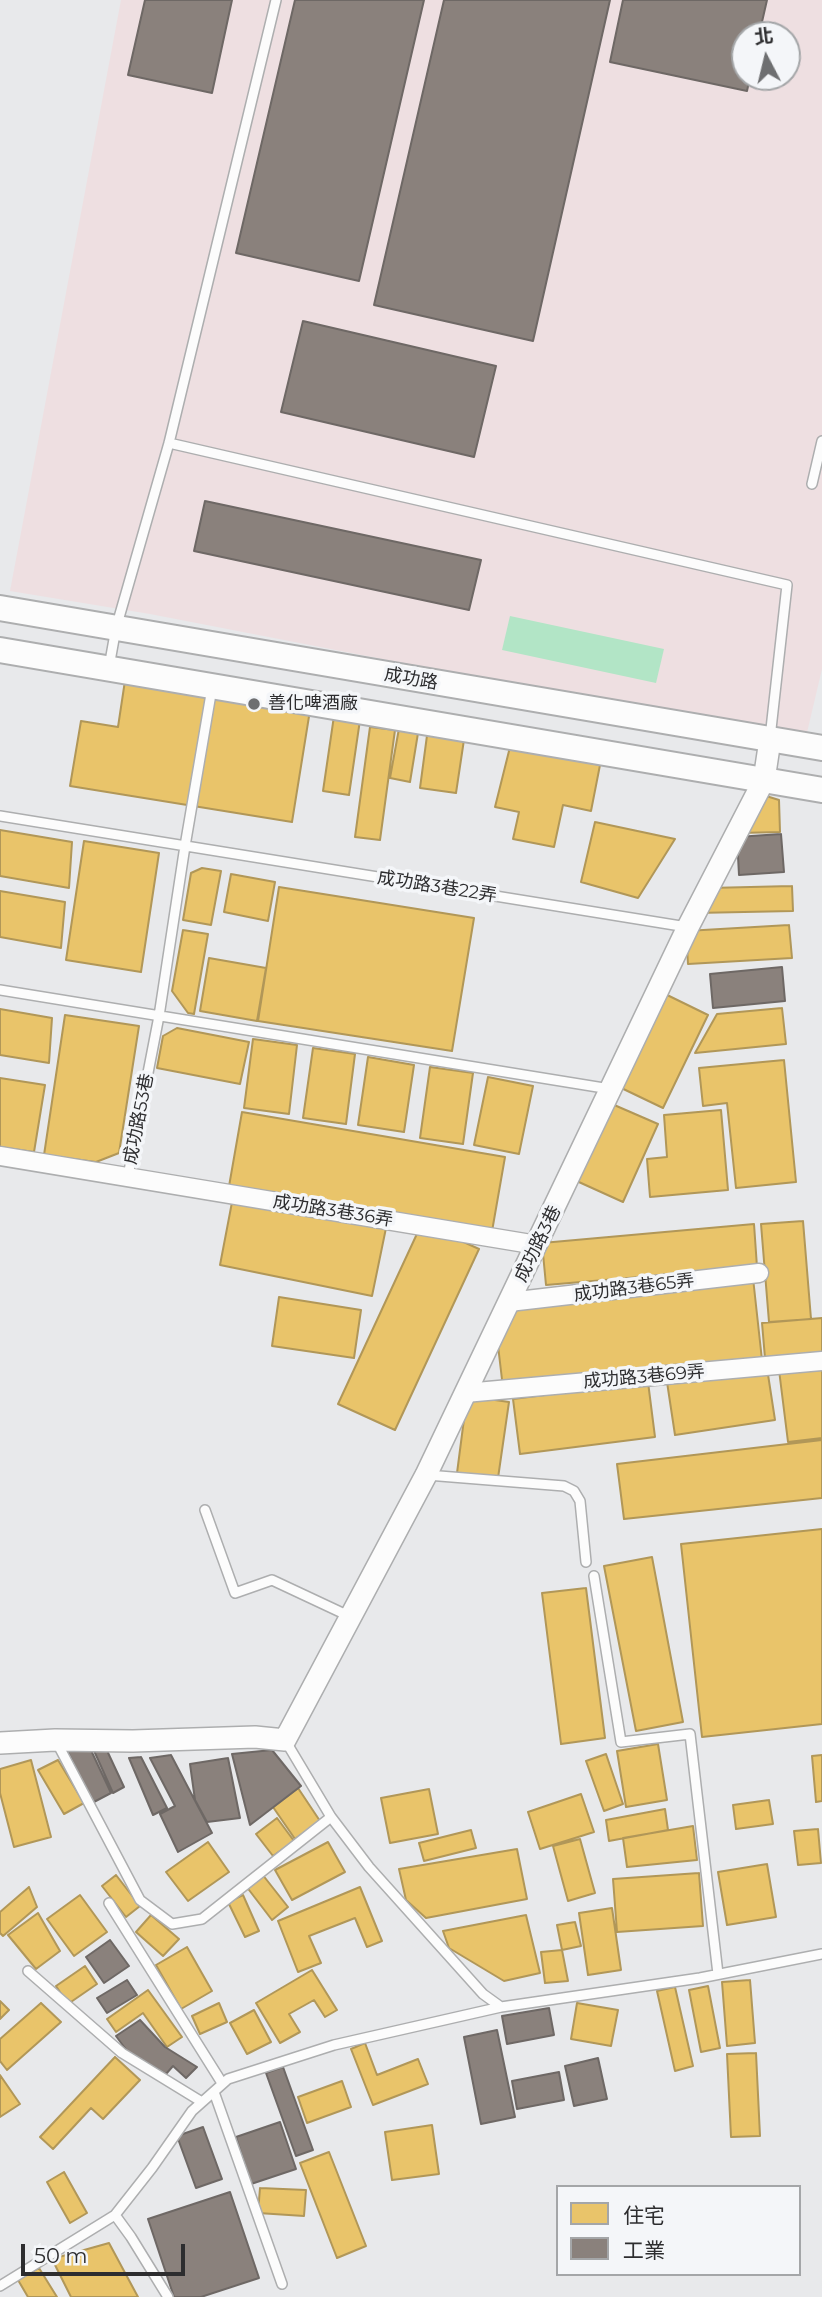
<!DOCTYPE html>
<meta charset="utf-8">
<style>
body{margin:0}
#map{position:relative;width:822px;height:2297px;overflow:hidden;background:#e8e9eb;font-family:Montserrat,"Noto Sans TC",sans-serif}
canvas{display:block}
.legend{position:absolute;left:556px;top:2185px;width:245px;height:91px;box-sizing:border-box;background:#f4f6f9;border:2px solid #a4a6a8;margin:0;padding:9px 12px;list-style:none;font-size:21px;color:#2d2d2f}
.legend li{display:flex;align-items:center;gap:14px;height:35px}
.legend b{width:35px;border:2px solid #a4a6a8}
.north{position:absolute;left:731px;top:21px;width:70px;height:70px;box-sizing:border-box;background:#f4f6f9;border:2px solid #a4a6a8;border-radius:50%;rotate:353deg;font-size:19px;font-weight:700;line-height:28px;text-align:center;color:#2d2d2f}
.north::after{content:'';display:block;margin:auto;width:24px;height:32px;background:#6e6f71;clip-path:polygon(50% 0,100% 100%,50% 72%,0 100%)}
.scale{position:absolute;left:21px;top:2244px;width:164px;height:32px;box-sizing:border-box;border:4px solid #2d2d2f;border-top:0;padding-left:9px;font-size:21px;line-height:24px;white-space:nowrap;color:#2d2d2f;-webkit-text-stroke:5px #f4f6f9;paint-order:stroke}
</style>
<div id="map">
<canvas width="822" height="2297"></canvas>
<ul class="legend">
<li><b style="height:19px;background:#e9c46a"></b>住宅</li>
<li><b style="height:19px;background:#8a817c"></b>工業</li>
</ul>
<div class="north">北</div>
<div class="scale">50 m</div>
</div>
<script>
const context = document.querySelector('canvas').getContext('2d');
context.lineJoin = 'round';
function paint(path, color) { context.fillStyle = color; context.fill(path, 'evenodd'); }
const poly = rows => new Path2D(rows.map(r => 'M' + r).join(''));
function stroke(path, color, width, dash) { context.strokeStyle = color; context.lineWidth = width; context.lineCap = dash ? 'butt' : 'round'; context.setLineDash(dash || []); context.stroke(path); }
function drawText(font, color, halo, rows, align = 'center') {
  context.font = font + ' Montserrat,"Noto Sans TC",sans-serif'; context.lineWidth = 7; context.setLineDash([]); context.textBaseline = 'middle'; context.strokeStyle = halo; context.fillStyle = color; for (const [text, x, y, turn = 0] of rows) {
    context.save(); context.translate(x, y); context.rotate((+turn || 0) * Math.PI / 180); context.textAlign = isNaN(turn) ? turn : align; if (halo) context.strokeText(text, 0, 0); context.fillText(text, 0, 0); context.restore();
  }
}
paint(poly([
 [121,0,822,0,822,669,805,741,150,614,10,591],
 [745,35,787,35,787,77,745,77]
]), '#eedfe1');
paint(poly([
 [510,616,664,649,656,683,502,650]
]), '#b2e5c6');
const homes = poly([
 [126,674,311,704,292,822,70,786,81,721,118,727,126,674],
 [334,716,360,720,349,795,323,791,334,716],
 [400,723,419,727,410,782,390,778,400,723],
 [370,727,395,730,380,840,355,837,370,727],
 [428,728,465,733,456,793,420,788,428,728],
 [510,747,600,765,591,811,563,805,554,847,513,839,519,812,495,807,510,747],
 [763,795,779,800,780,832,740,833,763,795],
 [595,822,675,839,638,898,581,882,595,822],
 [0,830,72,842,69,888,0,876,0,830],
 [84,841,159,853,141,972,66,960,84,841],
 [202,868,221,871,211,925,183,920,191,873,202,868],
 [231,874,275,882,268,921,224,912,231,874],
 [792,886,793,911,695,913,709,888,792,886],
 [279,887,474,918,452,1051,258,1021,279,887],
 [0,891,65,902,61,948,0,937,0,891],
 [789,925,792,958,688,964,686,931,789,925],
 [183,930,208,934,194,1014,188,1013,172,991,183,930],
 [209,958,266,968,257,1021,200,1011,209,958],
 [661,992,708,1015,663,1108,615,1085,661,992],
 [782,1008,786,1044,695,1053,717,1014,782,1008],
 [0,1009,52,1018,49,1063,0,1055,0,1009],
 [65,1015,139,1026,119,1153,96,1162,44,1155,65,1015],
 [177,1028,249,1042,240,1084,157,1068,163,1036,177,1028],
 [253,1039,297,1045,289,1114,244,1108,253,1039],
 [313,1048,355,1054,346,1124,303,1118,313,1048],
 [368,1057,414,1065,404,1132,358,1125,368,1057],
 [784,1060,796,1182,736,1188,727,1103,703,1106,699,1068,784,1060],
 [430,1067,473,1073,463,1144,420,1138,430,1067],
 [488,1077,533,1086,519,1154,474,1145,488,1077],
 [0,1078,45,1085,34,1152,0,1147,0,1078],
 [605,1101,658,1124,623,1202,570,1178,605,1101],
 [721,1110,728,1190,650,1197,647,1159,667,1157,664,1115,721,1110],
 [242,1112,505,1157,491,1237,228,1192,242,1112],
 [233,1197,386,1228,372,1296,220,1265,233,1197],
 [803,1221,811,1319,769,1322,761,1224,803,1221],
 [422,1223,479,1249,395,1430,338,1404,422,1223],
 [754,1224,757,1267,546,1285,542,1243,754,1224],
 [753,1278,762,1360,503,1388,497,1337,516,1304,753,1278],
 [279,1297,361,1310,354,1358,272,1346,279,1297],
 [822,1318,822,1354,765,1358,762,1323,822,1318],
 [822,1365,822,1438,788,1442,779,1370,822,1365],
 [767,1368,775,1420,675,1435,667,1382,767,1368],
 [648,1382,655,1437,520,1454,513,1399,648,1382],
 [467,1396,509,1402,498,1478,457,1473,467,1396],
 [822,1440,822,1498,624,1519,617,1464,822,1440],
 [822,1529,822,1724,702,1737,681,1544,822,1529],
 [652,1557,683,1722,636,1731,604,1566,652,1557],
 [586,1588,605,1738,561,1744,542,1593,586,1588],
 [658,1744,667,1800,626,1807,617,1751,658,1744],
 [606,1754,623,1804,604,1811,586,1761,606,1754],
 [822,1755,822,1801,816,1802,812,1756,822,1755],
 [31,1760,51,1837,14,1847,0,1793,0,1769,31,1760],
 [58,1760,84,1803,64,1814,38,1770,58,1760],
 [298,1788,320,1821,295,1839,273,1807,298,1788],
 [429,1789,438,1834,390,1843,381,1798,429,1789],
 [581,1794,594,1832,540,1849,528,1812,581,1794],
 [769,1800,773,1824,736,1829,733,1805,769,1800],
 [665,1809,668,1830,609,1841,606,1820,665,1809],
 [277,1818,294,1841,273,1856,256,1834,277,1818],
 [693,1826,697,1860,627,1867,623,1838,693,1826],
 [818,1829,821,1863,798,1865,794,1831,818,1829],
 [471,1830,476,1848,424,1861,419,1843,471,1830],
 [580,1839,595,1893,568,1901,553,1846,580,1839],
 [208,1842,229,1872,188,1901,166,1872,208,1842],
 [328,1842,345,1872,292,1900,275,1870,328,1842],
 [517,1849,527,1899,426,1918,406,1900,399,1869,517,1849],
 [767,1864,776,1917,727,1925,718,1872,767,1864],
 [699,1873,703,1926,617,1932,613,1879,699,1873],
 [262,1874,288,1907,272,1920,246,1886,262,1874],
 [116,1875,140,1906,126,1917,102,1886,116,1875],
 [29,1887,37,1907,3,1936,0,1933,0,1912,29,1887],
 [360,1887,382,1941,367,1947,355,1918,309,1936,321,1963,298,1972,278,1921,360,1887],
 [80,1895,107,1932,74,1956,47,1919,80,1895],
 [243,1895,259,1931,245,1937,228,1902,243,1895],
 [612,1908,621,1970,588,1975,579,1913,612,1908],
 [38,1913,60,1951,36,1969,8,1935,38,1913],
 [151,1915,179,1939,163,1956,136,1932,151,1915],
 [526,1915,540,1973,504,1981,449,1948,443,1931,526,1915],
 [575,1922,581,1946,562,1950,557,1925,575,1922],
 [187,1947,212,1991,181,2009,156,1965,187,1947],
 [562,1950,568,1981,545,1983,541,1952,562,1950],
 [85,1966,97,1984,68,2004,56,1986,85,1966],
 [312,1970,337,2010,325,2017,314,2000,289,2014,300,2032,280,2043,256,2003,312,1970],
 [750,1980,755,2043,727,2046,722,1982,750,1980],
 [708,1986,720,2048,701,2052,689,1990,708,1986],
 [675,1987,693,2066,675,2071,657,1991,675,1987],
 [148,1990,182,2037,167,2047,143,2013,116,2032,107,2019,148,1990],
 [0,2001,9,2010,0,2019,0,2001],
 [41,2003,61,2022,7,2070,0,2061,0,2039,41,2003],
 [219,2003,227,2022,200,2034,192,2016,219,2003],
 [577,2003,618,2010,611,2046,571,2039,577,2003],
 [254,2010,271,2042,247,2054,230,2023,254,2010],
 [365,2043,377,2075,418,2059,428,2084,373,2105,351,2049,365,2043],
 [756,2053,760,2136,731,2137,727,2054,756,2053],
 [115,2057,140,2080,103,2119,91,2108,53,2149,40,2137,115,2057],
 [0,2075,20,2104,0,2117,0,2075],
 [342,2081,351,2107,307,2123,298,2097,342,2081],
 [432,2125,439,2174,392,2180,385,2132,432,2125],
 [329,2152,366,2246,337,2258,300,2163,329,2152],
 [64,2172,87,2213,70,2223,47,2182,64,2172],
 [260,2188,306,2190,304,2216,258,2213,260,2188],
 [109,2243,138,2297,71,2297,52,2259,109,2243],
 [39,2268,57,2297,28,2297,18,2280,39,2268]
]);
paint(homes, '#e9c46a');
stroke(homes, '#b19758', 2);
const industry = poly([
 [145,0,232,0,212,93,128,75,145,0],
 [295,0,424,0,359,281,236,253,295,0],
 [444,0,610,0,533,341,374,305,444,0],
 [623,0,767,0,759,35,745,35,745,77,750,77,747,91,610,62,623,0],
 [303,321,496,366,474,457,281,412,303,321],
 [205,501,481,560,469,610,194,551,205,501],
 [781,834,784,872,739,875,737,837,781,834],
 [782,967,785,1001,713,1008,710,974,782,967],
 [103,1742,124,1787,113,1793,91,1744,103,1742],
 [89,1746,111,1793,92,1803,66,1748,89,1746],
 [272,1750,301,1786,250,1825,232,1754,272,1750],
 [171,1755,212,1833,178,1852,160,1814,175,1806,150,1758,171,1755],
 [141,1757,167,1808,153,1815,129,1758,141,1757],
 [228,1758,240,1818,207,1822,195,1800,190,1764,228,1758],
 [110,1940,129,1966,104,1983,86,1957,110,1940],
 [127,1980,137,1995,107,2013,97,1998,127,1980],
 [549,2008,554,2035,507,2044,502,2016,549,2008],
 [140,2020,165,2047,197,2067,186,2078,173,2066,166,2074,127,2051,116,2036,140,2020],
 [497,2030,515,2117,481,2124,464,2037,497,2030],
 [598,2058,607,2099,574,2106,565,2066,598,2058],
 [283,2067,313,2150,296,2156,266,2073,283,2067],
 [559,2072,564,2100,517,2109,512,2081,559,2072],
 [280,2122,296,2169,251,2184,236,2137,280,2122],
 [203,2127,222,2179,196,2188,177,2136,203,2127],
 [230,2192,259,2278,201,2297,174,2297,148,2219,230,2192]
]);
paint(industry, '#8a817c');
stroke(industry, '#6e6865', 2);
const service = poly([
 [169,443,787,585,770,738],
 [812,484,822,441],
 [109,667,116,628,169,443,276,0],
 [0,816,687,927],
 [0,990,610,1089],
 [128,1176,159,1016,185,846,212,688],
 [427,1475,564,1486,574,1491,580,1501,586,1562],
 [205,1510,235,1593,272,1580,351,1617],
 [594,1576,621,1742,690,1734,718,1974],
 [285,1740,331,1817,369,1867,483,1994,501,2007,700,1978,822,1954],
 [56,1741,140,1900,172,1924,202,1919,331,1817],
 [109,1903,222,2083],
 [28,1971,122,2053,202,2102],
 [214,2092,282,2284],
 [115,2215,131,2237,168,2297],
 [0,2286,115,2215,152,2168,192,2111,228,2079,334,2045,501,2007]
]);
const minor = poly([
 [0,1156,537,1245],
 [509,1302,759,1273],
 [465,1393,822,1361]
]);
const tertiary = poly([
 [0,1743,55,1740,133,1741,255,1737,285,1740,426,1475,688,927,764,780,770,740]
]);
const secondary = poly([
 [0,608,822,748],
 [0,650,822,790]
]);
stroke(service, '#adaeaf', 12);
stroke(minor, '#adaeaf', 21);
stroke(tertiary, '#adaeaf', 24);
stroke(secondary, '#adaeaf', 28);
stroke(service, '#fcfcfc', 9);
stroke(minor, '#fcfcfc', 18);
stroke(tertiary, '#fcfcfc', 21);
stroke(secondary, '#fcfcfc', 24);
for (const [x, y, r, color] of [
 [254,704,7,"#6e6f71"]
]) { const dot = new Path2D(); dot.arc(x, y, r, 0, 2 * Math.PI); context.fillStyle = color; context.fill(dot); stroke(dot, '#f4f6f9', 2.5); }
drawText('18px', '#2d2d2f', '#f4f6f9', [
 ["成功路",411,679,10],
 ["成功路3巷22弄",437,887,9],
 ["成功路53巷",139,1119,-79],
 ["成功路3巷36弄",333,1211,9],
 ["成功路3巷",538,1244,-64],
 ["成功路3巷65弄",634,1288,-7],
 ["成功路3巷69弄",644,1377,-5]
]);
drawText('18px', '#2d2d2f', '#f4f6f9', [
 ["善化啤酒廠",268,704]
], 'left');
</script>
